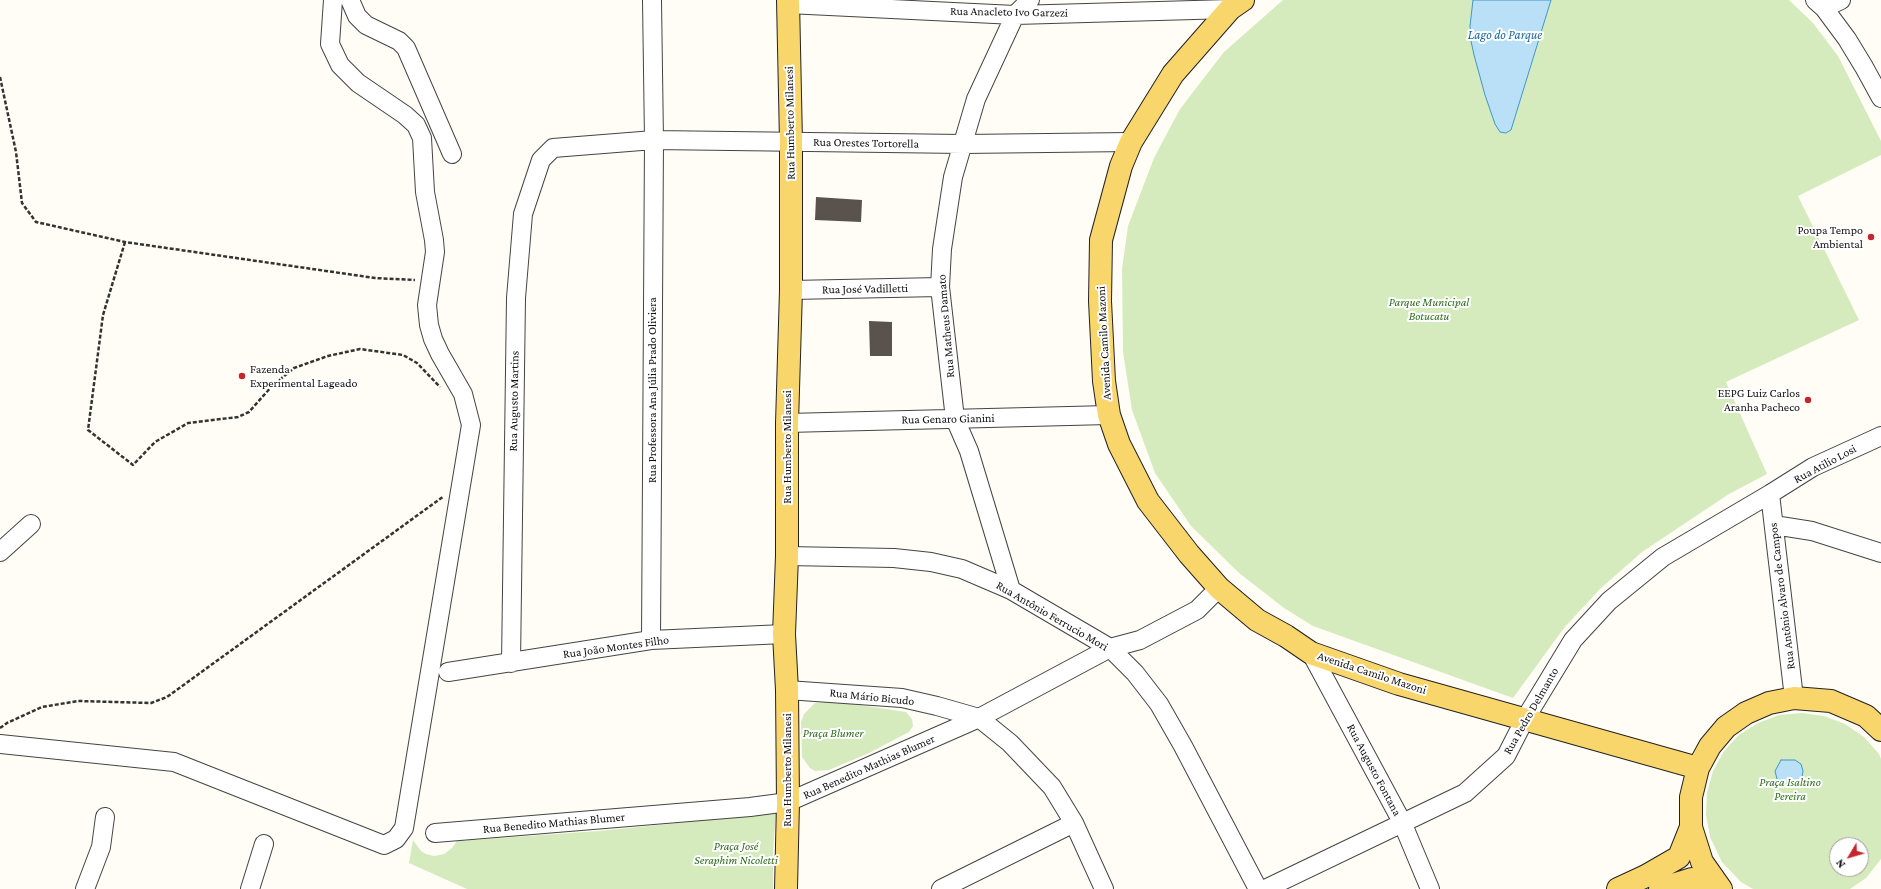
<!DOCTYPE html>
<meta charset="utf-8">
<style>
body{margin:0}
#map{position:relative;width:1881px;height:889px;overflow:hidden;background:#fffdf5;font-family:"Crimson Pro",serif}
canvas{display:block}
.north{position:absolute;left:1829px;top:837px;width:40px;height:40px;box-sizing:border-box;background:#fff;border:1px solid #a0a0a0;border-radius:50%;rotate:232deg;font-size:11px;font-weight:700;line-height:16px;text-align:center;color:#111}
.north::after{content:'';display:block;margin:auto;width:14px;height:18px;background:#c4262e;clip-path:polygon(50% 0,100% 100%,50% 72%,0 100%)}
</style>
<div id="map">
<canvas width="1881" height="889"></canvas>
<div class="north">N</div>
</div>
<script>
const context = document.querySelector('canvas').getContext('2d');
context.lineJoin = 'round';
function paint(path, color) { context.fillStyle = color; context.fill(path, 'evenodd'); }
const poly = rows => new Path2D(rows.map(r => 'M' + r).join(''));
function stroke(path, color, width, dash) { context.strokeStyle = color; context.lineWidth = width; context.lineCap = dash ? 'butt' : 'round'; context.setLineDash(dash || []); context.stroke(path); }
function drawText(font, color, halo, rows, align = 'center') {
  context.font = font + ' "Crimson Pro",serif'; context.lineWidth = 4; context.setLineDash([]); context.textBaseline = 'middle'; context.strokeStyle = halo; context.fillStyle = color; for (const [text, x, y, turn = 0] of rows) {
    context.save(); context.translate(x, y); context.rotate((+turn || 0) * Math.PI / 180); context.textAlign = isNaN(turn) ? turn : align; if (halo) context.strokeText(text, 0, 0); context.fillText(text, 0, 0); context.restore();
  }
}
paint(poly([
 [1283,0,1789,0,1813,23,1838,56,1881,141,1881,155,1798,196,1859,320,1726,382,1767,474,1729,494,1642,552,1600,589,1564,628,1513,698,1313,626,1284,608,1239,573,1191,526,1155,473,1132,410,1123,352,1122,269,1128,226,1154,158,1180,109,1224,52],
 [833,701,906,712,912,719,913,726,909,732,869,753,829,770,815,771,810,768,802,757,801,722,804,714,815,703],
 [1802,713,1824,716,1845,724,1864,737,1879,754,1881,759,1881,859,1866,878,1850,889,1753,889,1741,882,1722,862,1710,837,1706,815,1707,793,1713,771,1724,751,1739,735,1758,723,1779,715],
 [1837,845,1861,845,1861,869,1837,869],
 [776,813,773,851,773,889,467,889,409,863,413,840,421,851,426,854,434,856,444,854,452,848,457,841,599,831]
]), '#d5ebbd');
const water = poly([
 [1473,0,1551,0,1511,130,1506,133,1500,132,1495,124,1485,95,1474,55,1471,41,1470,26,1473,0],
 [1781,760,1795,760,1801,764,1803,771,1802,777,1796,782,1787,784,1777,779,1775,771,1781,760]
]);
paint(water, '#b9e0f7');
stroke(water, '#3f96cf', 1);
paint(poly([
 [816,197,862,200,861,222,815,220],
 [869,321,892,322,892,356,870,356]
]), '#5a524d');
const minor = poly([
 [350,0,357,16,366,25,399,41,406,48,452,154],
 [1815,0,1824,8,1847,39,1864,67,1881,98],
 [788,4,1015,15,1230,9],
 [1824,8,1841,0],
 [791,290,940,287],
 [787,423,1109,415],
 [1770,494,1794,698],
 [1774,525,1812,531,1881,553],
 [0,552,31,524],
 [787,556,894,558,931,562,962,569,1011,590,1110,648,1135,673,1159,704,1183,746,1258,889],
 [1011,590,969,451,955,419,940,287,942,249,953,177,976,99,1015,15,1030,0],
 [651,640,654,140,652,0],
 [1311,653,1402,822,1430,889],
 [511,663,516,298,523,214,541,160,553,148,654,140,963,144,1131,142],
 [448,672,651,640,784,634],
 [787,690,902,698,937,706,979,718,1010,743,1052,787,1074,823,1104,889],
 [0,744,174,762,384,845,396,839,404,828,471,425,463,394,440,354,433,339,429,325,427,305,435,252,434,240,425,192,422,138,416,125,405,115,358,83,340,65,330,44,333,0],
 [435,833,750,807,788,802,979,718,1110,648,1140,640,1197,610,1219,588],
 [85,889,101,847,105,817],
 [250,889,264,844],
 [941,889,1074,823],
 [1265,889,1465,793,1506,756,1525,719,1573,640,1609,601,1663,557,1770,494,1813,467,1881,436]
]);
const major = poly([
 [1243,0,1230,9,1173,74,1131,142,1121,166,1101,240,1100,301,1104,381,1109,415,1119,444,1148,501,1189,554,1219,588,1257,620,1286,636,1311,653,1399,684,1698,768],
 [786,889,788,802,787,690,784,634,787,556,787,423,791,290,791,142,788,0],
 [1618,889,1646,876,1679,857,1691,827],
 [1660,889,1692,879,1716,889],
 [1721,889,1702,862,1691,827,1691,797,1698,768,1710,746,1726,727,1746,713,1769,703,1794,698,1831,701,1866,716,1881,730]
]);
stroke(minor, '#444', 20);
stroke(major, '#222', 24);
stroke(poly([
 [0,77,16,152,22,203,36,222,125,242,375,278,415,280],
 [125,242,103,315,88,430,133,465,155,442,188,423,238,417,249,412,272,386,294,368,328,356,360,349,403,355,417,363,440,387],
 [0,728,7,723,42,707,78,701,151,703,167,697,444,496]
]), '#333', 2.5, [4, 2]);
stroke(minor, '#fff', 18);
stroke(major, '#f9d66b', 22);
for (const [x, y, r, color] of [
 [1871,237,4,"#c4262e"],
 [242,376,4,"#c4262e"],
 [1808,400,4,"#c4262e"]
]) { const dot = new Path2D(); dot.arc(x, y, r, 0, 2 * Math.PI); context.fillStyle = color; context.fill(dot); stroke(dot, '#fff', 1.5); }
drawText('12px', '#111', '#fff', [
 ["Rua Anacleto Ivo Garzezi",1009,12,1],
 ["Rua Humberto Milanesi",790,123,-91],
 ["Rua Orestes Tortorella",866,143,1],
 ["Rua José Vadilletti",865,289,-1],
 ["Rua Matheus Damato",946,326,-95],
 ["Avenida Camilo Mazoni",1104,343,-93],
 ["Rua Professora Ana Júlia Prado Oliviera",652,390,-90],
 ["Rua Augusto Martins",514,401,-89],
 ["Rua Genaro Gianini",948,419,-1],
 ["Rua Humberto Milanesi",787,447,-90],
 ["Rua Atilio Losi",1825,464,-28],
 ["Rua Antônio Alvaro de Campos",1782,596,-97],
 ["Rua Antônio Ferrucio Mori",1052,616,30],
 ["Rua João Montes Filho",616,647,-8],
 ["Avenida Camilo Mazoni",1372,673,18],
 ["Rua Mário Bicudo",872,697,6],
 ["Rua Pedro Delmanto",1531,711,-60],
 ["Rua Benedito Mathias Blumer",869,767,-24],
 ["Rua Humberto Milanesi",787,770,-90],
 ["Rua Augusto Fontana",1374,770,62],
 ["Rua Benedito Mathias Blumer",554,823,-5]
]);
drawText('12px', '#111', '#fff', [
 ["Poupa Tempo",1863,230],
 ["Ambiental",1863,244],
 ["Fazenda",250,369,"left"],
 ["Experimental Lageado",250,383,"left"],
 ["EEPG Luiz Carlos",1800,393],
 ["Aranha Pacheco",1800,407]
], 'right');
drawText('italic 12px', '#2f6b1f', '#fff', [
 ["Parque Municipal",1429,302],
 ["Botucatu",1429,316],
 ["Praça Blumer",833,733],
 ["Praça Isaltino",1790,782],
 ["Pereira",1790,796],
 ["Praça José",736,846],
 ["Seraphim Nicoletti",736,860]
]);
drawText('italic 13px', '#1768a6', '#fff', [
 ["Lago do Parque",1505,35]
]);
</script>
